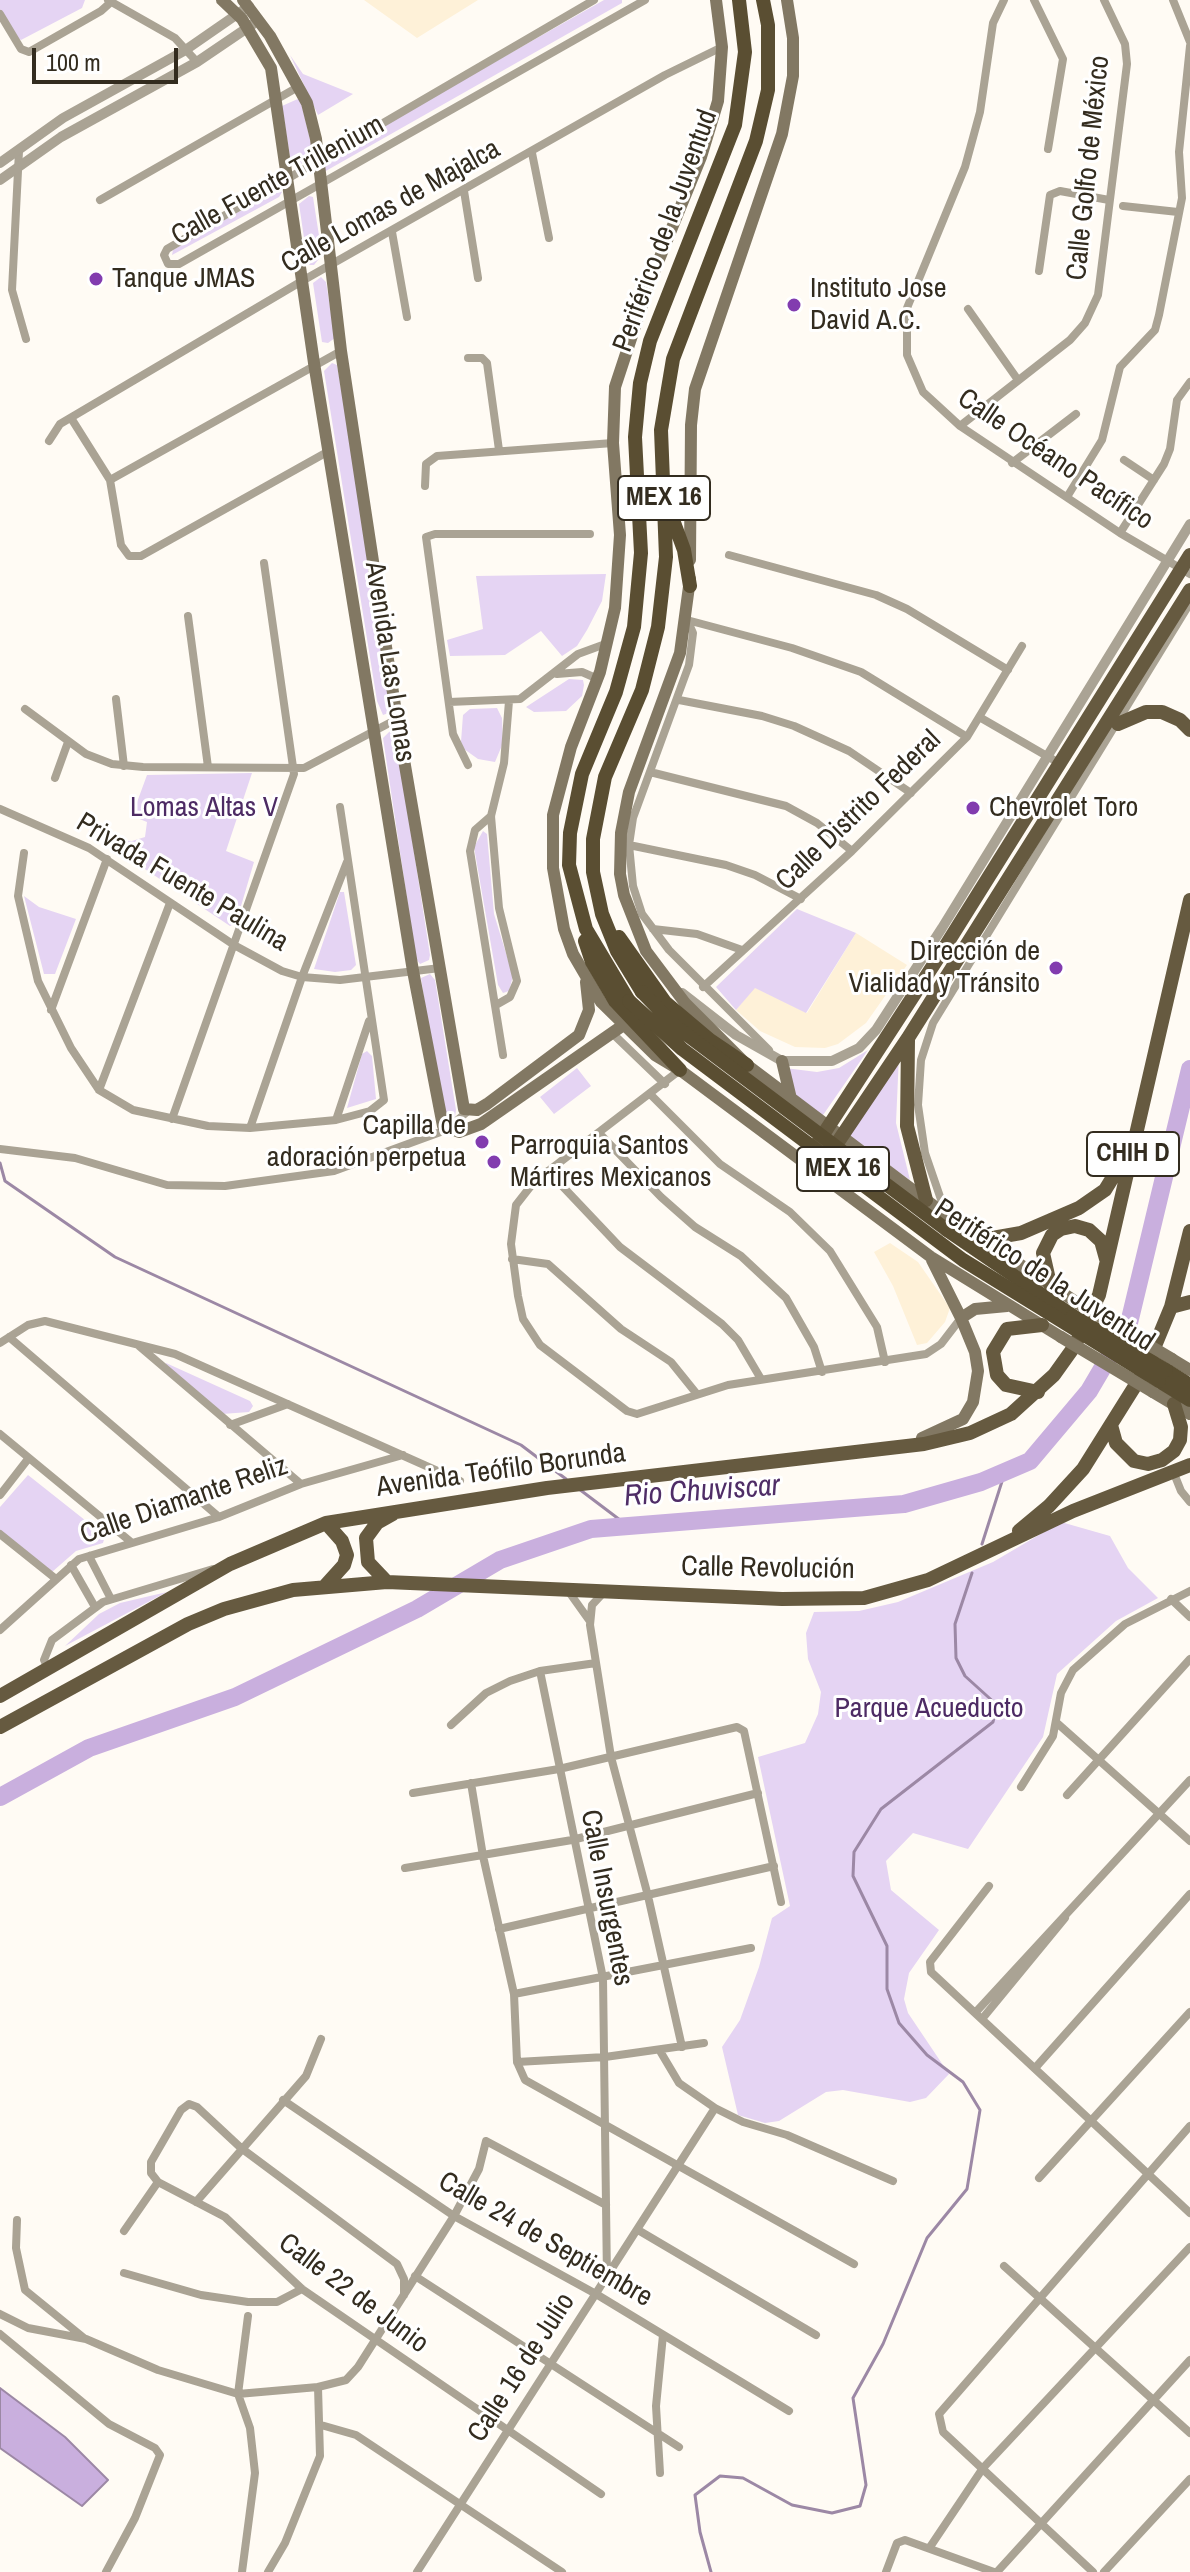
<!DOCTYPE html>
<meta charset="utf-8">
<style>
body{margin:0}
#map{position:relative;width:1190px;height:2572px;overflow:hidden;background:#fffbf4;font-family:"Archivo Narrow",sans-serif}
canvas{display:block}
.scale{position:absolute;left:32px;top:48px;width:146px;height:36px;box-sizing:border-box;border:4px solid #332c1f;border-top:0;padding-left:10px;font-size:24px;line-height:28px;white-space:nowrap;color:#332c1f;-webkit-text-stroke:6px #fff;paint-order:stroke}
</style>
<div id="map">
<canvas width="1190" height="2572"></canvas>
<div class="scale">100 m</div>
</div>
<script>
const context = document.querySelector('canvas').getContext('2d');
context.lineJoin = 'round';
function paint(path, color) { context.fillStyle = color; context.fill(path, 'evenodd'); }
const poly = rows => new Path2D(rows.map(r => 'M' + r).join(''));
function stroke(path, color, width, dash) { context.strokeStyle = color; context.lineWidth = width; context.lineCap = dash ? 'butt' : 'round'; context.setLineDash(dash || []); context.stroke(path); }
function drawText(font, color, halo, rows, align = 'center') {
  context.font = font + ' "Archivo Narrow",sans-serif'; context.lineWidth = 6; context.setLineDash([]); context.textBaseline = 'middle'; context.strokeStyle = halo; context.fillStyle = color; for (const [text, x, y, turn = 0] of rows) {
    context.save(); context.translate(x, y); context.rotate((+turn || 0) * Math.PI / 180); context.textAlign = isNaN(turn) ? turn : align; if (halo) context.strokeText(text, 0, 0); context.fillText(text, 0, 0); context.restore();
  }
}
paint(poly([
 [364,0,478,0,417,38],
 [856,933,907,965,866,1023,838,1044,825,1048,795,1047,760,1031,736,1010,754,987,807,1013],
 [890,1243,918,1262,950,1308,945,1322,927,1343,917,1345,893,1286,874,1252]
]), '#fef1d8');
paint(poly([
 [0,0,85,0,82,8,21,40,14,36,0,9],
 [604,0,622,0,622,3,324,172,322,160],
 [290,55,303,74,353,94,318,115],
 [300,98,314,156,296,167,291,163,282,106],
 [278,189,282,192,279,197,172,255,173,250],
 [309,196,313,197,322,255,314,265,308,265,299,204],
 [321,277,326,282,335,338,328,343,322,342,313,283],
 [332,363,337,365,350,440,391,712,383,715,377,701,324,371],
 [606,574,602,601,587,630,577,646,562,656,541,631,505,655,450,656,447,640,483,629,476,576],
 [569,679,583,680,584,685,582,696,566,711,534,712,526,707],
 [497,708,502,718,503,743,495,762,478,759,464,749,461,742,463,715,470,709],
 [390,731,396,736,430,955,429,960,420,964,416,959,383,738],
 [252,773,226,851,254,862,236,923,230,926,88,831,96,830,115,840,132,841,145,837,147,822,132,816,147,775],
 [483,831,487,834,494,914,513,976,509,991,503,993,498,985,474,847],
 [340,892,344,892,356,965,351,970,335,972,314,969],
 [24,896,39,907,76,919,55,974,44,974],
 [797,909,856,933,806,1013,755,988,736,1010,716,987],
 [430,974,435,980,456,1110,455,1117,448,1121,441,1115,421,978],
 [868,1050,821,1118,796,1096,785,1068,817,1072,839,1068],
 [367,1051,372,1056,376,1099,347,1108,362,1054],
 [899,1055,896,1123,910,1180,848,1137],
 [577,1068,591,1086,554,1114,540,1097],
 [166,1363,250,1401,253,1406,249,1412,222,1414,164,1368],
 [28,1475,105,1536,103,1543,76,1551,52,1572,0,1530,0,1507],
 [1061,1522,1110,1536,1128,1568,1158,1598,1116,1621,1057,1674,1043,1737,968,1849,913,1833,886,1861,891,1890,939,1930,909,1973,904,1999,908,2013,949,2074,926,2098,910,2102,843,2090,826,2092,779,2121,765,2123,738,2115,722,2047,740,2020,759,1967,772,1918,790,1906,758,1757,805,1743,818,1714,821,1692,808,1659,806,1633,814,1612,859,1611,898,1602,993,1562],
 [167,1592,65,1646,99,1614,120,1603]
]), '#e5d4f3');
const water = poly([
 [0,2388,65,2437,108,2480,82,2506,0,2448,0,2388]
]);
paint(water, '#c9afde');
stroke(water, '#9c88a5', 2);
stroke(poly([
 [0,1163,5,1181,115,1257,521,1445,566,1479],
 [579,1489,628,1526],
 [982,1544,1005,1472],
 [711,2572,700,2532,695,2495,720,2476,743,2478,792,2505,832,2513,860,2506,866,2485,853,2398,883,2344,927,2238,967,2189,980,2110,963,2082,927,2055,899,2023,887,1989,887,1946,853,1876,854,1852,881,1809,993,1722,997,1705,965,1676,956,1658,955,1624,972,1573]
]), '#9c88a5', 3);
stroke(poly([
 [0,1797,89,1748,235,1697,417,1609,500,1560,591,1529,904,1504,981,1482,1030,1461,1089,1391,1129,1323,1190,1069]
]), '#c9afde', 18);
stroke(poly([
 [108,0,175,38,197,62],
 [594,0,167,249,164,255,168,264,179,264,645,0],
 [1004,0,993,23,980,112,965,167,907,308,907,355,923,392,960,426,1120,533,1190,574],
 [1034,0,1063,59,1048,149],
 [1173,0,1190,42],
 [0,14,21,49,29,52,101,11,111,2],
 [19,151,12,290,26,339],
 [532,153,549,238],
 [464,191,478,278],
 [100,200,298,87],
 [1123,206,1178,212],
 [392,232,407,317],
 [1039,271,1050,195,1060,191,1109,200],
 [968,309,1018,380],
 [468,358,482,358,487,363,499,450],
 [71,418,110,480,121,545,129,556,141,556,329,451],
 [960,426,1070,340,1085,323,1098,295,1127,64,1125,44,1104,0],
 [49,441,60,424,302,281,665,75,722,47],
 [1124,460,1154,480],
 [1012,463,1076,414],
 [110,480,341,351],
 [425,486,426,464,437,456,613,443],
 [1067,497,1102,440,1120,367,1155,330,1159,315,1182,198,1179,152,1190,46],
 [1120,533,1164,464,1170,449,1177,400,1190,382],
 [729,555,876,595,907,609,1008,670],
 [188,616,208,767],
 [687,619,693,633,689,665,633,818,629,845,633,886,642,914,669,950,769,1050],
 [687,620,792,648,861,672,967,737],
 [557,674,582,672,598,679],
 [116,699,124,766],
 [679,700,762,716,794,726,849,751,911,793],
 [449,702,520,699,578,654,608,643],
 [25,709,86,754,112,764,143,767,304,768,397,719],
 [981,718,1059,763],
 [468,765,453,734,426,537,435,534,590,534],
 [650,772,786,806,817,823,852,851],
 [55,778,68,742],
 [0,809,89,848,234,945,282,971,302,977,340,980,440,968],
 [491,816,475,830,470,851,503,1055],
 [629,845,726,865,755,875,801,899],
 [24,853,18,896,38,981,71,1048,99,1090,133,1110,208,1126,250,1128,336,1120,370,1111,384,1100,340,807],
 [653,929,697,934,742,950],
 [703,987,852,851,967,737,1022,646],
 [496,1005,510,997,517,981,499,908,491,816,504,763,509,701],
 [51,1010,107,859],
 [612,1033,665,1084],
 [680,1070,534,1182,516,1205,511,1244,518,1296,523,1319,540,1345,627,1411,637,1414,728,1385,926,1354,941,1344,961,1318],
 [99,1090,170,903],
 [651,1095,720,1164,790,1212,830,1251,877,1327,885,1362],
 [172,1119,294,774,264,563],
 [336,1120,369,1021],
 [250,1128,302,977,347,862],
 [599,1133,661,1197,695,1227,741,1256,786,1298,814,1347,822,1372],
 [0,1149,75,1158,167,1185,225,1186,334,1171,446,1130,468,1111],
 [548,1171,620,1247,722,1324,738,1340,761,1379],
 [946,1214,925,1153,918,1105,921,1060,933,1023,1190,603],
 [512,1259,548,1264,621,1329,671,1362,696,1393],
 [9,1337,219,1517],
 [0,1343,28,1325,45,1321,175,1354,460,1481],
 [139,1346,301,1484],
 [230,1425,288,1404],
 [0,1434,131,1542],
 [1173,1471,1181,1491,1190,1502],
 [0,1495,28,1459],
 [0,1534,56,1579],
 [89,1556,111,1599],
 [71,1565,95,1607],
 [605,1591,592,1605,590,1625,611,1757,648,1896,682,2047],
 [569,1592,589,1620],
 [1171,1599,1190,1617],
 [0,1630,79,1559,219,1517,301,1484,403,1455],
 [48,1669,44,1660,52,1640,103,1602,213,1569],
 [540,1671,603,1978,607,2279],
 [1057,1723,1190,1841],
 [451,1725,486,1693,510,1681,540,1671,596,1663],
 [471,1783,483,1856,514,1994,517,2062,525,2080,854,2264],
 [1021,1787,1053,1736,1061,1693,1073,1670,1125,1624,1190,1591],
 [413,1793,559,1769,737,1727,744,1731,781,1902],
 [1067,1795,1190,1659],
 [405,1868,572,1840,758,1793],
 [989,1886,930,1962,931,1972,1190,2213],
 [499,1929,774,1866],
 [514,1994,751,1948],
 [975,2013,1190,1780],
 [982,2019,1065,1918],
 [660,2051,679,2083,715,2108,743,2122,787,2135,893,2181],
 [517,2062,605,2057,704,2043],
 [1036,2067,1190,1894],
 [283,2100,454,2216,596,2294,789,2411],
 [1039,2178,1190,2012],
 [196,2202,306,2076,321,2039],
 [17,2220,16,2248,25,2290,84,2338],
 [638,2230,816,2335],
 [124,2231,158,2182],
 [1004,2266,1190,2433],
 [124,2273,201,2295,248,2302,277,2302,302,2289],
 [415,2276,679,2447],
 [404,2295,404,2279,397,2264,241,2148,197,2107,189,2104,181,2110,151,2162,151,2173,158,2182,225,2217,302,2289,601,2494],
 [0,2314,28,2328,86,2339,158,2370,238,2394,318,2387],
 [0,2334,109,2424,155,2448,160,2455,135,2518,106,2572],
 [321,2425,356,2435,562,2572],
 [660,2473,656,2406,663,2335],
 [930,2547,983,2468,1190,2247],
 [242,2572,255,2473,250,2428,238,2394,248,2316],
 [268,2572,285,2543,320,2456,318,2387,346,2380,358,2367,454,2216,479,2169,486,2141,606,2205],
 [417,2572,715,2108],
 [886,2572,897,2543,905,2540,994,2572],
 [997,2572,1190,2360],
 [1093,2572,943,2432,939,2414,1190,2126],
 [1104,2572,1190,2479]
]), '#aaa394', 8);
stroke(poly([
 [0,163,63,118,184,51,249,6],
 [0,180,61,137,197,62,253,24],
 [682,993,736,1035,782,1061,832,1061,859,1048,876,1030,942,928,1190,524]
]), '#aaa394', 10);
stroke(poly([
 [222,0,242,19,271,68,314,363,413,971,443,1126,459,1132,481,1124,622,1026],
 [243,0,270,36,307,103,316,139,341,351,397,719,464,1109,477,1110,487,1104,579,1035,589,1010,586,982],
 [716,0,722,47,718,101,701,157,649,284,615,387,613,443,620,535,615,608,600,672,571,747,553,815,553,868,564,929,573,954,601,1002,655,1055,680,1070,931,1257,1061,1337],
 [690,560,691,425,695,389,782,134,793,76,793,38,787,0],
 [690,579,680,653,629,792,621,833,620,874,624,895,646,951,685,1003,747,1065,946,1215,1079,1304],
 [782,1061,791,1099],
 [961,1318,975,1309,1007,1306],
 [1172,1359,1190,1370],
 [1153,1392,1190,1414],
 [922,1438,963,1419,973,1402,978,1371,975,1352,961,1318,932,1260]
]), '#827863', 12);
stroke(poly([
 [1118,724,1146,712,1162,712,1180,720,1190,730],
 [908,1040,907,1126,926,1200],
 [804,1164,938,958,1190,555],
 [817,1173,908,1038,1190,590],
 [981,1240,1021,1233,1079,1208,1105,1190,1126,1156],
 [1050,1284,1043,1253,1052,1235,1061,1229,1075,1226,1089,1230,1101,1241,1106,1259],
 [1171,1307,1190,1302],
 [1038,1392,1006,1385,997,1375,993,1352,1007,1329,1042,1325],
 [1111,1425,1116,1443,1134,1461,1148,1464,1162,1460,1174,1451,1180,1440,1181,1427,1174,1404],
 [1019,1531,1049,1506,1083,1469,1145,1370,1171,1307,1190,1231],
 [387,1582,368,1562,366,1538,377,1523,393,1514],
 [325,1586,344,1565,347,1555,342,1541,326,1523],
 [0,1696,230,1564,326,1523,547,1488,924,1444,970,1433,1011,1414,1054,1375,1074,1347,1099,1295,1190,900],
 [0,1727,188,1624,224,1609,293,1590,387,1582,782,1599,864,1598,928,1580,1073,1511,1190,1465]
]), '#665a40', 14);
stroke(poly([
 [669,509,684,550,690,586],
 [619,937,665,1002,710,1040,747,1065],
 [585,941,592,962,615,1001,680,1070],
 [642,992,617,951,602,914,593,872,593,839,605,777,642,690,658,627,666,557,661,430,673,359,756,141,768,90,768,25,763,0],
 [629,1001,586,929,569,865,570,833,582,774,616,692,634,627,641,553,635,437,640,383,650,341,735,125,745,52,739,0],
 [947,1230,1073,1316],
 [1166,1370,1190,1385],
 [1159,1381,1190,1400]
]), '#5a4e32', 14);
stroke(poly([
 [1079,1304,1172,1359],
 [1061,1337,1153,1392]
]), '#827863', 12);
stroke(poly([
 [642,992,674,1025,947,1230],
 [629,1001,682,1049,963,1260,1159,1381],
 [1073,1316,1166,1370]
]), '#5a4e32', 14);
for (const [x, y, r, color] of [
 [96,279,8,"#823caf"],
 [794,305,8,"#823caf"],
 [973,808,8,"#823caf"],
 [1056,968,8,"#823caf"],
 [482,1142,8,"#823caf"],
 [494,1162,8,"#823caf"]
]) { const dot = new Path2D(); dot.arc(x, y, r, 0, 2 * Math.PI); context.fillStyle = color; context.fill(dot); stroke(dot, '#fff', 3); }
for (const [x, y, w] of [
 [664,498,92],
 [1133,1154,92],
 [843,1169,92]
]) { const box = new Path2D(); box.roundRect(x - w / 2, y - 22, w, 44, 6); context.fillStyle = '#fff'; context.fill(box); stroke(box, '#332c1f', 2); }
drawText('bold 26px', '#332c1f', null, [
 ["MEX 16",664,498],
 ["CHIH D",1133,1154],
 ["MEX 16",843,1169]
]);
drawText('28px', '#332c1f', '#fff', [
 ["Calle Golfo de México",1089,168,-84],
 ["Calle Fuente Trillenium",278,181,-29],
 ["Calle Lomas de Majalca",391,207,-29],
 ["Periférico de la Juventud",666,231,-70],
 ["Calle Océano Pacífico",1055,460,34],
 ["Avenida Las Lomas",389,662,81],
 ["Calle Distrito Federal",859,811,-44],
 ["Privada Fuente Paulina",182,883,31],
 ["Periférico de la Juventud",1044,1276,33],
 ["Avenida Teófilo Borunda",501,1471,-8],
 ["Calle Diamante Reliz",184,1501,-19],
 ["Calle Revolución",768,1569,1],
 ["Calle Insurgentes",606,1898,79],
 ["Calle 24 de Septiembre",545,2240,30],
 ["Calle 22 de Junio",353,2294,37],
 ["Calle 16 de Julio",522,2368,-57]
]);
drawText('28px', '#332c1f', '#fff', [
 ["Tanque JMAS",112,279],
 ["Instituto Jose",810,289],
 ["David A.C.",810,321],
 ["Chevrolet Toro",989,808],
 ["Dirección de",1040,952,"right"],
 ["Vialidad y Tránsito",1040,984,"right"],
 ["Capilla de",466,1126,"right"],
 ["adoración perpetua",466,1158,"right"],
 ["Parroquia Santos",510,1146],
 ["Mártires Mexicanos",510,1178]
], 'left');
drawText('28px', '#4d2b64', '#fff', [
 ["Lomas Altas V",204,808],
 ["Parque Acueducto",929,1709]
]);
drawText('italic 30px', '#4f2d67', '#fff', [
 ["Rio Chuviscar",702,1492,-4]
]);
</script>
